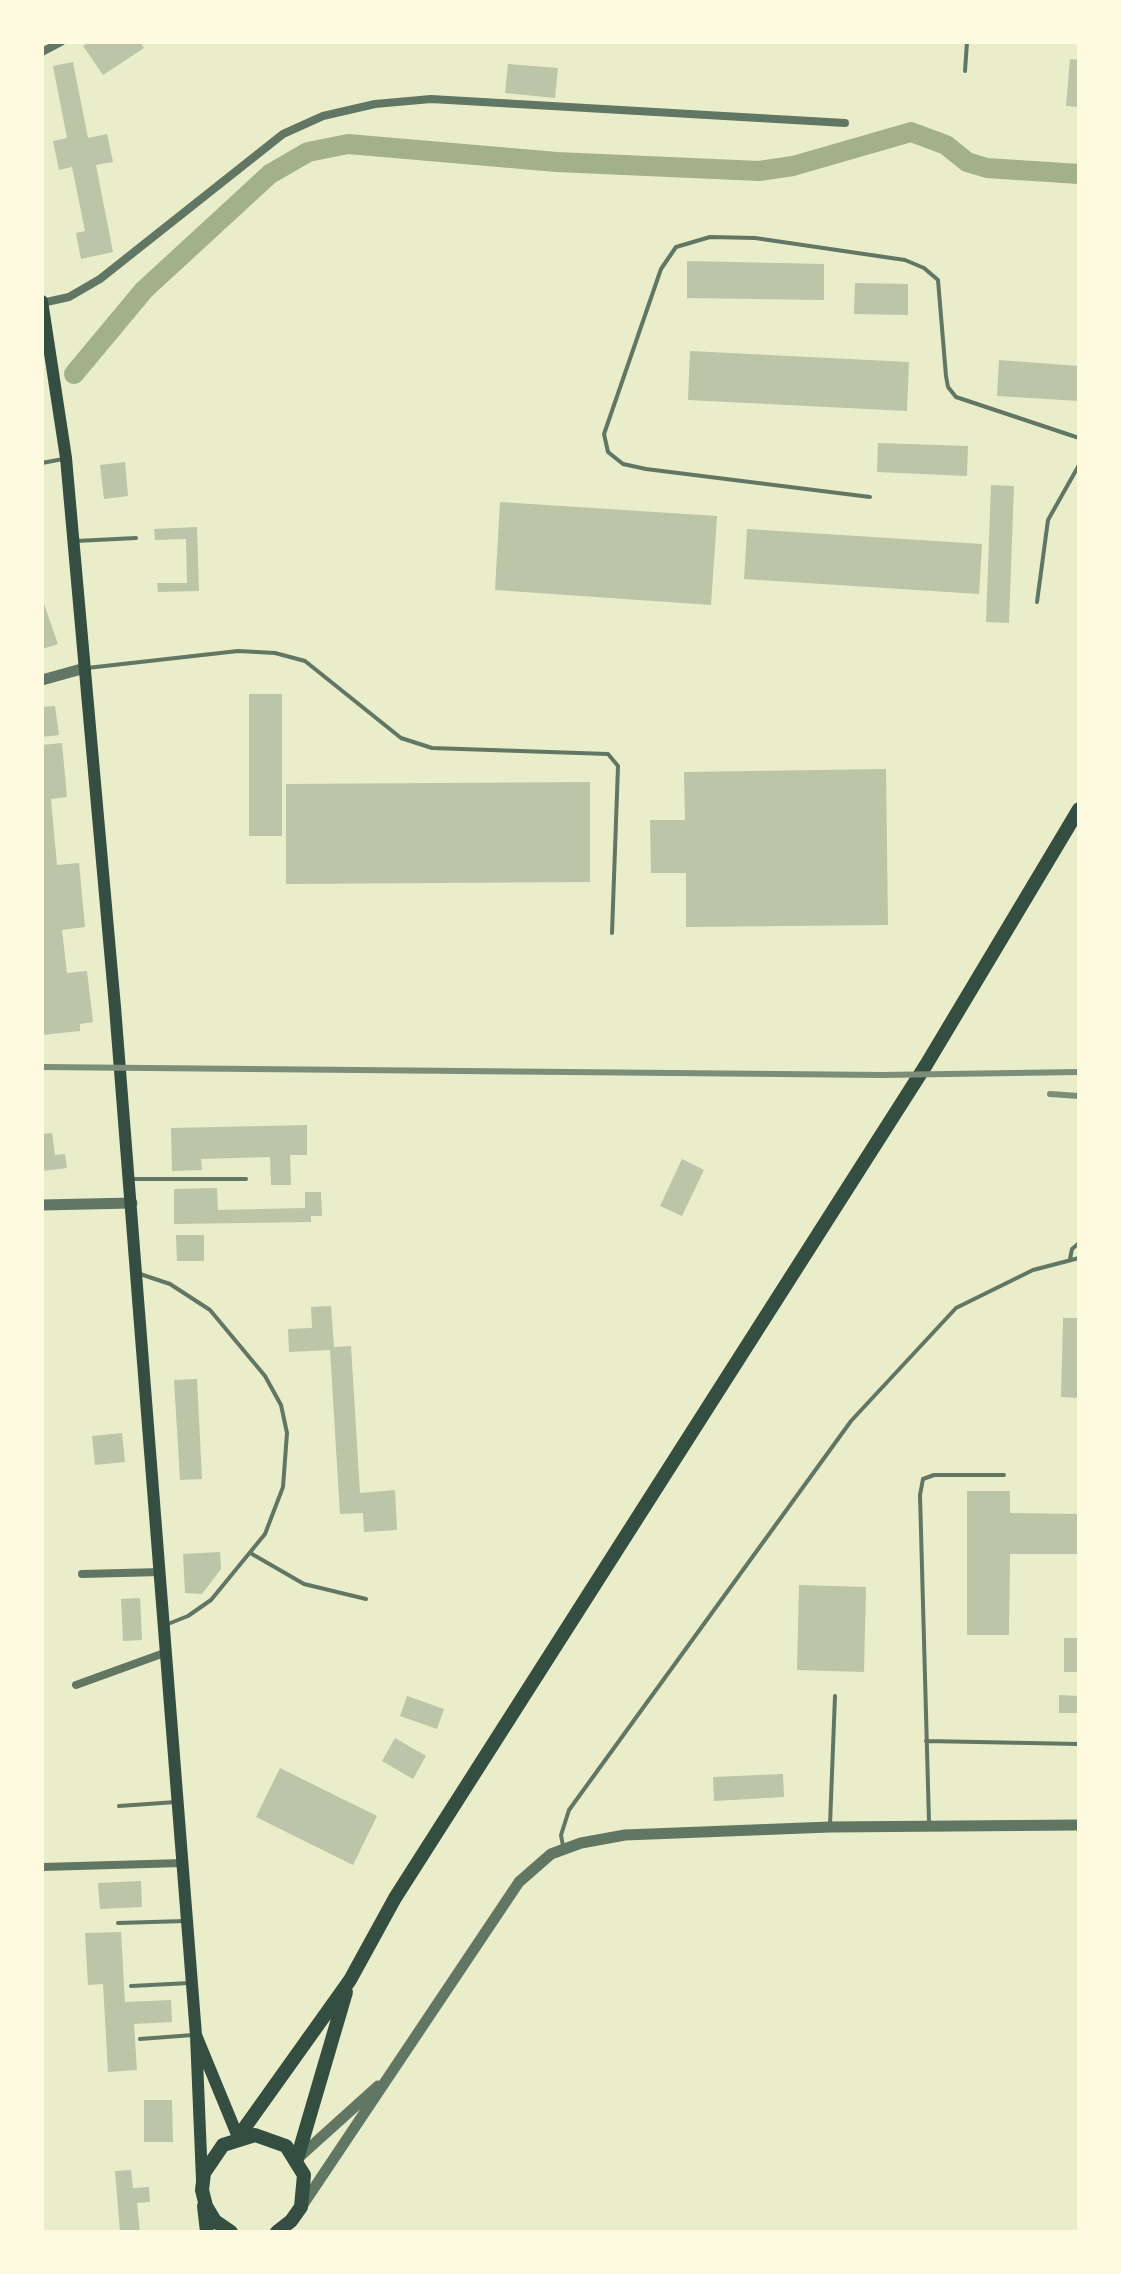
<!DOCTYPE html>
<style>
body{margin:0}
#map{position:relative;width:1121px;height:2274px;overflow:hidden;background:#e9edc9;font-family:Overpass,sans-serif}
canvas{display:block}
.frame{position:absolute;inset:0;border:44px solid #fefae0;pointer-events:none}
</style>
<div id="map">
<canvas width="1121" height="2274"></canvas>
<div class="frame"></div>
</div>
<script>
const context = document.querySelector('canvas').getContext('2d');
context.lineJoin = 'round';
const poly = rows => new Path2D(rows.map(r => 'M' + r).join(''));
function stroke(path, color, width, dash) { context.strokeStyle = color; context.lineWidth = width; context.lineCap = dash ? 'butt' : 'round'; context.setLineDash(dash || []); context.stroke(path); }
function paint(path, color) { context.fillStyle = color; context.fill(path, 'evenodd'); }
stroke(poly([
 [74,374,144,290,270,174,308,152,348,144,557,162,759,171,793,166,911,132,946,145,967,162,987,168,1079,174]
]), '#a3b18a', 20);
paint(poly([
 [89,42,140,42,144,48,103,75,83,46],
 [1070,59,1079,60,1079,107,1066,106],
 [73,62,88,138,107,134,113,162,96,165,113,252,81,259,76,233,85,231,72,167,59,170,53,141,67,138,53,66],
 [508,64,558,68,555,98,505,93],
 [687,261,824,264,824,300,687,298],
 [855,283,908,284,908,315,854,314],
 [690,351,909,362,907,411,688,400],
 [999,360,1079,366,1079,401,997,396],
 [878,443,968,446,967,476,877,472],
 [125,462,128,496,104,499,100,465],
 [991,485,1014,486,1009,623,986,622],
 [500,502,717,516,711,605,495,590],
 [197,527,199,591,158,592,157,583,187,583,186,539,155,540,154,529],
 [747,529,982,544,979,594,744,579],
 [42,598,58,644,42,649],
 [249,694,282,694,282,836,249,836],
 [55,706,59,735,42,737,42,707],
 [62,743,67,797,51,799,57,865,79,863,85,927,62,930,67,973,87,971,93,1022,80,1024,80,1031,42,1035,42,745],
 [886,769,888,925,686,927,686,873,651,873,650,820,685,820,684,772],
 [590,782,590,882,286,884,286,784],
 [307,1125,307,1155,290,1155,291,1185,271,1185,270,1157,201,1159,202,1170,172,1171,171,1128],
 [52,1133,55,1155,65,1154,67,1168,42,1171,42,1134],
 [682,1159,704,1170,682,1216,660,1206],
 [217,1188,218,1210,305,1208,305,1192,321,1192,322,1216,311,1216,311,1222,174,1224,174,1189],
 [176,1235,204,1235,204,1261,177,1261],
 [331,1306,334,1347,351,1346,360,1493,395,1490,397,1530,364,1532,363,1513,340,1514,330,1350,289,1352,288,1329,312,1328,311,1307],
 [1063,1318,1079,1318,1079,1398,1061,1397],
 [197,1379,202,1479,180,1480,174,1380],
 [122,1433,125,1462,95,1465,92,1436],
 [967,1491,1010,1491,1010,1513,1079,1514,1079,1554,1010,1554,1009,1635,967,1635],
 [220,1552,221,1569,202,1594,185,1593,183,1554],
 [799,1585,866,1587,864,1672,797,1670],
 [140,1598,142,1640,123,1641,121,1599],
 [1064,1638,1079,1638,1079,1672,1064,1672],
 [1059,1695,1079,1696,1079,1713,1059,1713],
 [407,1696,444,1709,437,1729,400,1716],
 [395,1738,426,1756,413,1779,382,1761],
 [280,1768,377,1816,353,1865,256,1817],
 [783,1774,784,1797,714,1801,713,1777],
 [141,1881,142,1907,100,1909,98,1883],
 [121,1932,125,2002,171,2000,172,2022,134,2024,137,2070,108,2072,103,1984,88,1985,85,1933],
 [144,2100,172,2100,173,2142,144,2142],
 [131,2170,133,2188,149,2187,150,2202,137,2203,140,2232,120,2232,115,2171]
]), '#bcc5a7');
stroke(poly([
 [965,71,967,42],
 [42,463,63,459],
 [870,497,646,469,623,464,608,452,604,434,661,269,676,247,710,237,755,238,905,260,924,268,938,280,946,376,948,387,956,397,1079,438],
 [76,541,136,538],
 [1037,602,1048,520,1079,465],
 [87,668,238,651,275,653,305,661,401,738,432,748,608,754,618,766,612,933],
 [132,1179,246,1179],
 [1070,1259,1072,1249,1079,1243],
 [140,1274,170,1284,210,1310,265,1376,281,1405,287,1433,283,1487,265,1534,211,1600,188,1616,168,1624],
 [252,1554,304,1584,366,1599],
 [926,1741,1079,1744],
 [119,1806,176,1802],
 [929,1822,920,1495,923,1479,934,1475,1004,1475],
 [830,1825,835,1696],
 [563,1846,561,1835,569,1810,851,1421,956,1308,1033,1270,1079,1258],
 [118,1923,185,1921],
 [131,1986,190,1983],
 [140,2039,193,2035]
]), '#617663', 4);
stroke(poly([
 [42,52,61,42],
 [42,303,69,297,100,279,283,134,323,116,375,104,431,99,845,123],
 [82,1574,161,1572],
 [76,1685,167,1652],
 [42,1867,183,1863]
]), '#617663', 8);
stroke(poly([
 [42,680,85,668],
 [42,1205,132,1203],
 [297,2159,378,2086],
 [302,2206,519,1882,551,1854,581,1843,625,1835,830,1827,1079,1825]
]), '#617663', 11);
stroke(poly([
 [42,301,66,458,115,1007,196,2035],
 [202,2180,196,2035,238,2137]
]), '#344e41', 12);
stroke(poly([
 [238,2137,350,1980,395,1898,926,1065,1079,809],
 [297,2159,346,1992],
 [204,2206,207,2232],
 [231,2232,215,2221,206,2206,202,2190,204,2173,223,2145,255,2135,286,2146,304,2175,301,2207,291,2221,277,2232]
]), '#344e41', 14);
stroke(poly([
 [42,1067,882,1075,1079,1072],
 [1050,1094,1079,1096]
]), '#7c8e77', 6);
</script>
